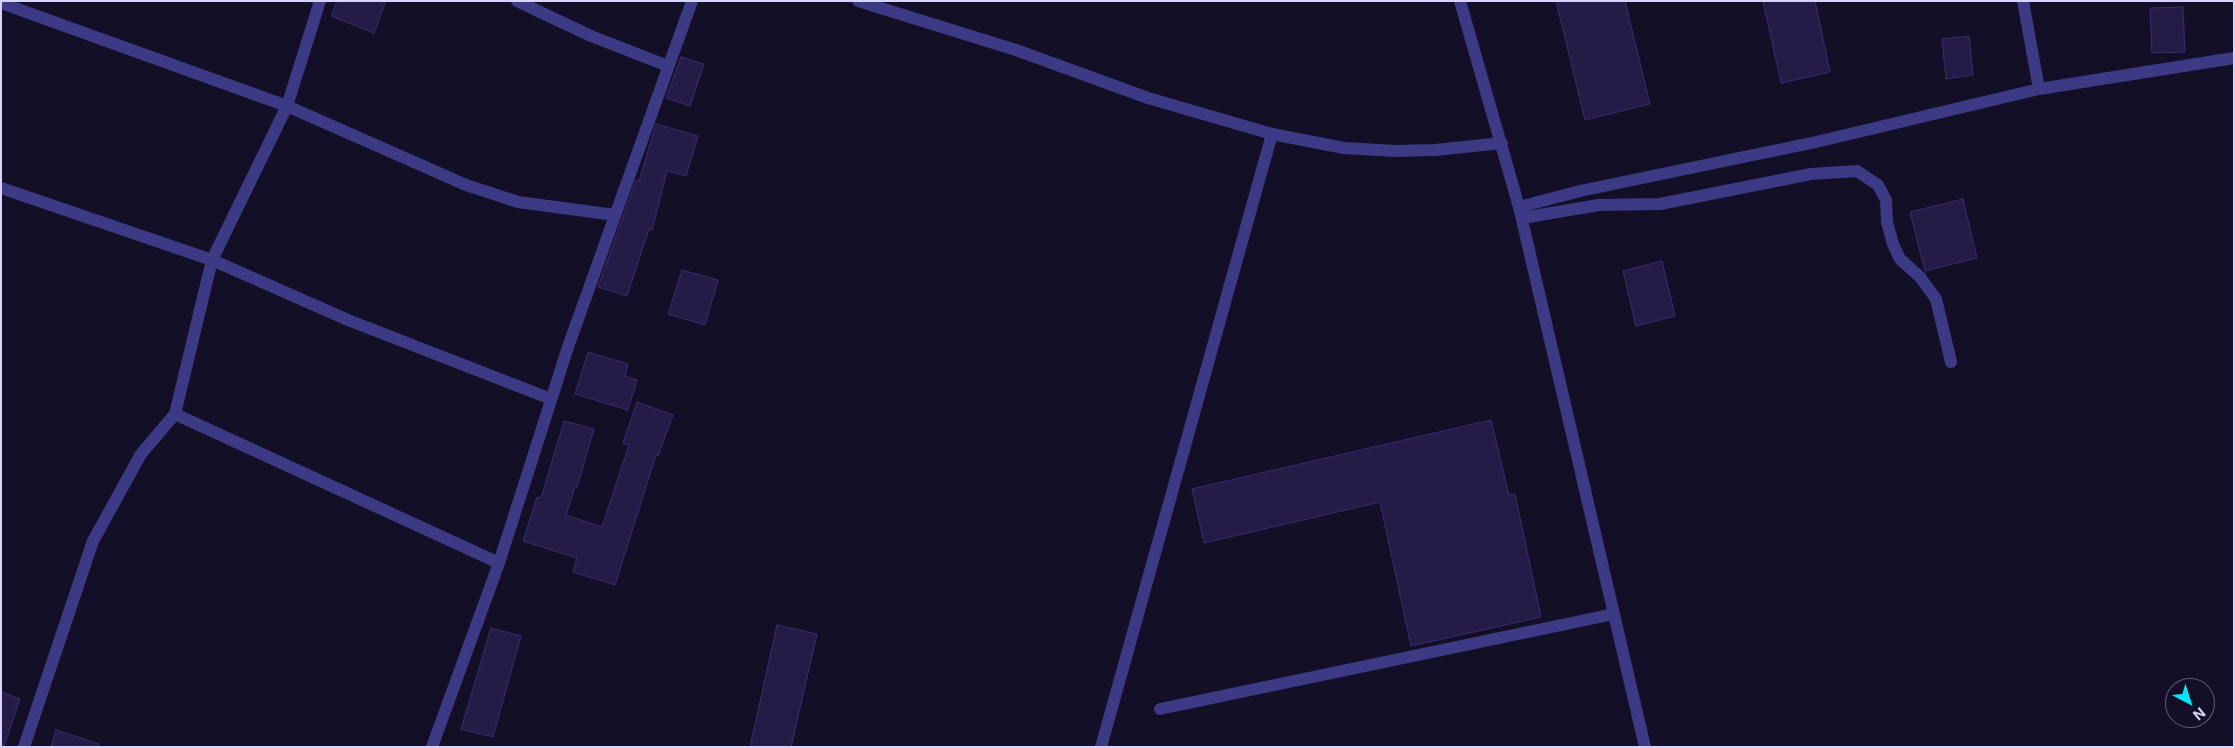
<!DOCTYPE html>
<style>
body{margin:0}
#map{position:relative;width:2235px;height:748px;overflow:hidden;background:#130f26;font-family:Inter,sans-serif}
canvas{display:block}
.frame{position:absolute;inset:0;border:2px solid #d9d4ff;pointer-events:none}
.north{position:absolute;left:2165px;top:678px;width:50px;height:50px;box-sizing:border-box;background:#130f26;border:1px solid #625e7d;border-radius:50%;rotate:140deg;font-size:14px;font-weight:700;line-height:20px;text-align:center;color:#d9d4ff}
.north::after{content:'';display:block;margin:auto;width:18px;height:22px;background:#00e5ff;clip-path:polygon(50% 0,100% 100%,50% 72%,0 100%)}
</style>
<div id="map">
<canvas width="2235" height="748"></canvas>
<div class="frame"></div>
<div class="north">N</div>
</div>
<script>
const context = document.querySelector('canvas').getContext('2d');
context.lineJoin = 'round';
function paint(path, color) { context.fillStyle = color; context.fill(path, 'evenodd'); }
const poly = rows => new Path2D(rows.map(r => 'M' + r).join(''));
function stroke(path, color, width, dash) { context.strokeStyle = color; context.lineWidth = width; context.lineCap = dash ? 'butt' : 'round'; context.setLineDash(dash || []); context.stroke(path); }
const building = poly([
 [337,1,386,1,374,33,331,16,337,1],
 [1556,1,1625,1,1650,104,1585,120,1556,1],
 [1763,1,1815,1,1830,72,1781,83,1763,1],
 [2183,7,2185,52,2152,53,2150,8,2183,7],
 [1969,36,1973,75,1946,79,1942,39,1969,36],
 [681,57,704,64,690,106,666,98,681,57],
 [656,124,698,136,686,176,667,171,652,230,649,229,627,296,598,287,636,180,639,181,656,124],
 [1963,199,1977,258,1925,271,1910,212,1963,199],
 [1662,261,1675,316,1636,326,1623,271,1662,261],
 [682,270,718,280,705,325,668,314,682,270],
 [588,352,628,364,625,376,637,380,628,410,575,394,588,352],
 [637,402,673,415,658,456,656,455,615,585,573,572,577,558,523,541,537,497,541,498,564,421,594,429,577,487,575,487,566,515,602,527,629,445,623,443,637,402],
 [1491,420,1509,495,1515,494,1541,617,1411,646,1380,502,1204,543,1192,489,1491,420],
 [777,625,817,634,791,747,750,747,777,625],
 [491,628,521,636,493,737,461,729,491,628],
 [1,692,20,699,4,746,1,746,1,692],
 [56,730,99,744,99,747,51,747,56,730]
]);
paint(building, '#241b47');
stroke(building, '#3b2d73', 1);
stroke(poly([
 [517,1,591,36,668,66],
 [858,1,1016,50,1148,98,1272,134,1101,747],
 [1460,1,1519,207,1645,747],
 [2023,1,2039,89],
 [1,3,287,106,466,185,518,202,615,215],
 [1272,134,1344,148,1395,151,1435,150,1502,143],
 [1,188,212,260,348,320,551,399],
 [1519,207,1580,191,1816,142,2039,89,2234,58],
 [1522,218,1599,205,1660,204,1811,174,1857,171,1878,185,1886,200,1887,222,1893,244,1900,259,1920,277,1936,299,1951,362],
 [175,414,499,563],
 [1160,709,1614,614],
 [24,747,93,541,141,454,175,414,212,260,287,106,320,1],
 [432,747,499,563,568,347,692,1]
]), '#3d3a85', 12);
</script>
